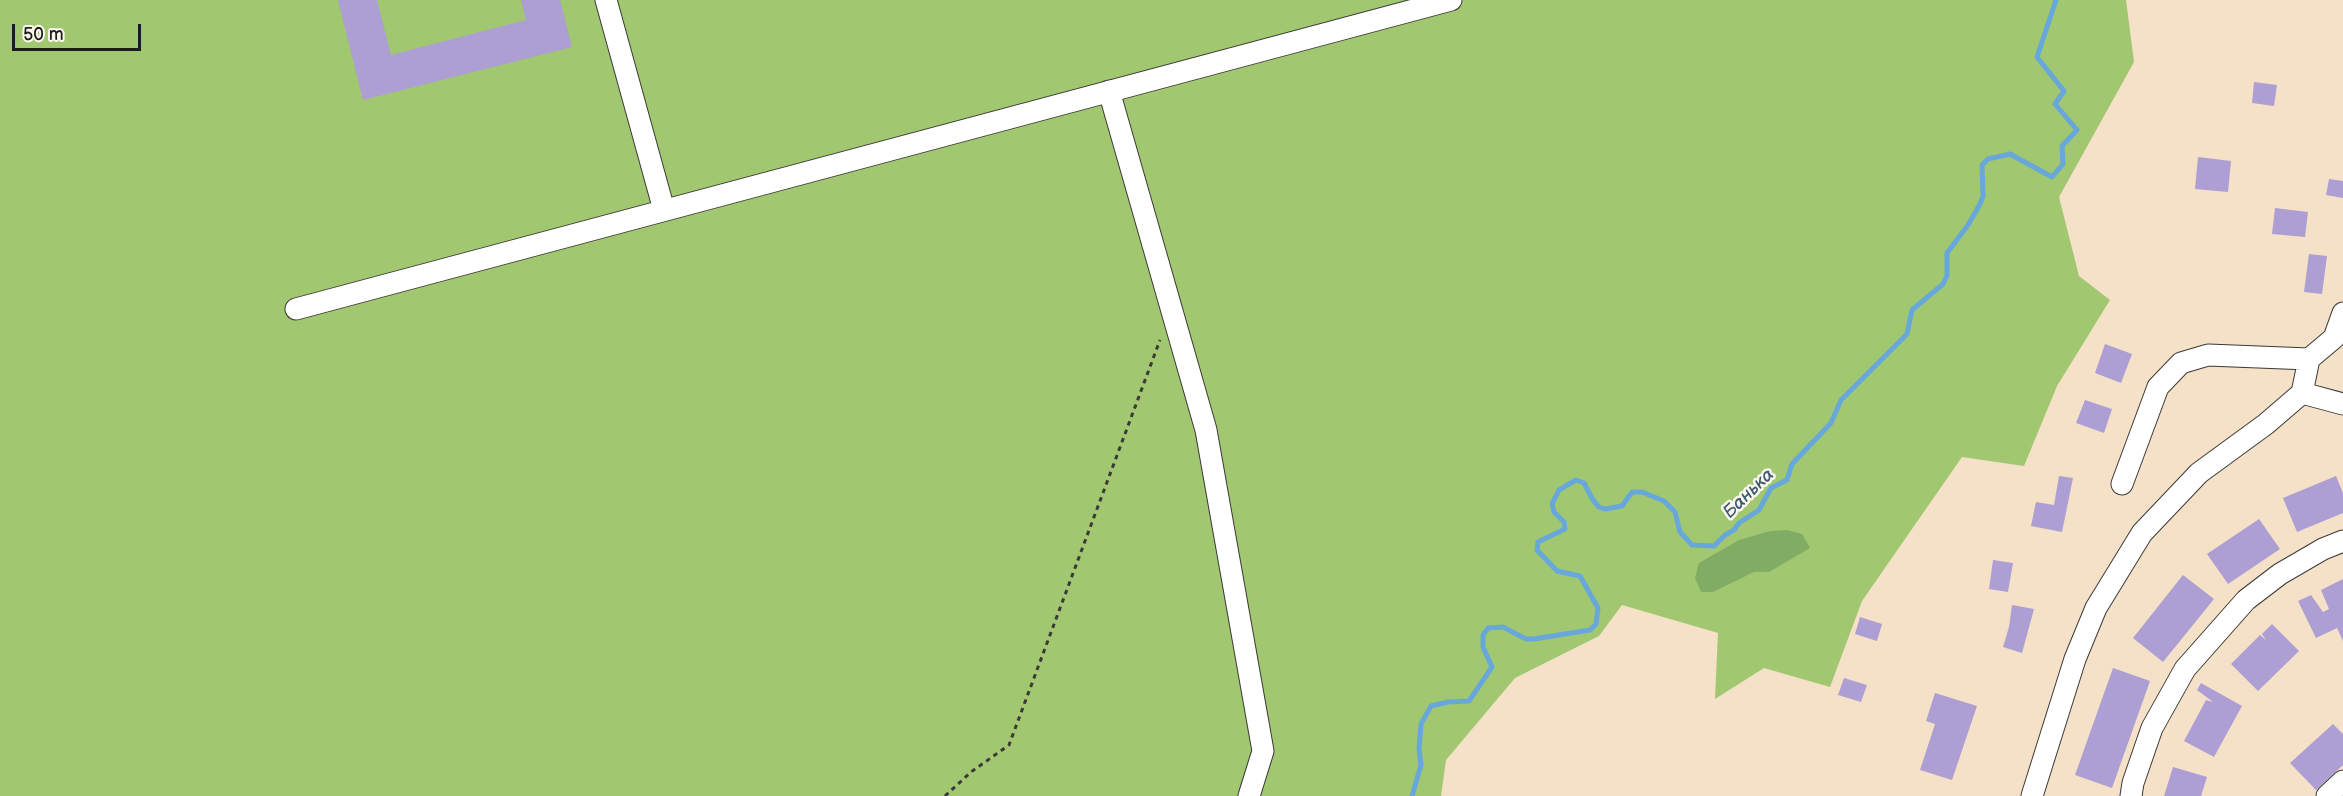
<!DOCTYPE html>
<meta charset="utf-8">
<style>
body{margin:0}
#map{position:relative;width:2343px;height:796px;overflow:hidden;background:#f4e1c7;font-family:"Balsamiq Sans",sans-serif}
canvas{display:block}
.scale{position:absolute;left:12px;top:24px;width:129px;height:27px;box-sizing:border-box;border:3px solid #1c1c1c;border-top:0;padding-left:8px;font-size:18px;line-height:21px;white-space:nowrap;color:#1c1c1c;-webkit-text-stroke:4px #fbf7ec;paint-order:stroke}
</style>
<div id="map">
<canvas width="2343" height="796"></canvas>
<div class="scale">50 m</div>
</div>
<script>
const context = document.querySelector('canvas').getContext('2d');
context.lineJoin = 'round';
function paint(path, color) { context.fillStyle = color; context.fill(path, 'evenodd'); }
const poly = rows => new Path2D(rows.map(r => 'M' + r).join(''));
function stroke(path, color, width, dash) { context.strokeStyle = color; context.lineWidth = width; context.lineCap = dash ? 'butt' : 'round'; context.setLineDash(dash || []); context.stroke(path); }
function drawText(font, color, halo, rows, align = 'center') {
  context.font = font + ' "Balsamiq Sans",sans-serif'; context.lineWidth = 5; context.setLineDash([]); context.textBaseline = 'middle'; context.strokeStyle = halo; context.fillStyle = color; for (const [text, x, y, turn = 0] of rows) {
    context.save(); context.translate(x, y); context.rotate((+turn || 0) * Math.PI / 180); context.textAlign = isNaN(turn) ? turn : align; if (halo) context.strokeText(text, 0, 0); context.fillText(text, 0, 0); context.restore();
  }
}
paint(poly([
 [0,0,2126,0,2134,62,2059,197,2079,276,2110,300,2057,386,2024,466,1962,457,1862,601,1830,687,1764,668,1715,699,1718,633,1622,605,1599,636,1515,678,1446,760,1441,796,0,796]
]), '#a2c771');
paint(poly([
 [1787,530,1802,534,1810,548,1769,572,1754,572,1713,592,1701,592,1695,578,1699,563,1739,540,1770,531]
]), '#81ac63');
stroke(poly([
 [1412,796,1421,765,1419,749,1421,724,1431,706,1448,702,1469,701,1492,667,1483,647,1483,635,1488,628,1503,627,1526,639,1534,639,1590,630,1596,624,1598,608,1580,576,1557,571,1537,550,1538,542,1565,529,1564,522,1554,512,1552,504,1559,490,1576,480,1584,483,1593,500,1599,507,1605,509,1622,506,1632,492,1642,492,1664,501,1675,512,1680,532,1692,545,1714,546,1725,535,1734,530,1739,523,1759,510,1771,488,1787,480,1792,464,1831,423,1841,400,1907,334,1912,310,1943,284,1947,276,1947,253,1968,225,1980,204,1983,196,1982,165,1988,159,2010,154,2052,177,2063,164,2062,146,2077,130,2055,104,2064,91,2037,57,2056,0]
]), '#68a7da', 5);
paint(poly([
 [338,0,377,0,391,55,526,20,521,0,560,0,572,47,363,100],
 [2254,82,2277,85,2274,106,2252,103],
 [2198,157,2231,161,2228,192,2195,189],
 [2329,179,2343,181,2343,198,2326,195],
 [2275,208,2308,212,2305,237,2272,234],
 [2309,254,2327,256,2322,294,2304,292],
 [2105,344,2132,354,2121,383,2095,373],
 [2085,400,2112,409,2104,433,2076,423],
 [2059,476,2073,478,2062,532,2031,526,2036,502,2054,505],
 [2336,476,2343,493,2343,513,2297,532,2283,498],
 [2259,519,2280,549,2228,584,2207,554],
 [1993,560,2013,563,2008,592,1989,589],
 [2183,575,2214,599,2163,662,2133,638],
 [2343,579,2343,641,2337,628,2316,638,2298,601,2311,595,2323,612,2329,609,2321,590],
 [2012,605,2034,609,2022,653,2003,647,2009,627],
 [1860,617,1882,624,1877,641,1855,634],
 [2272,624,2299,651,2258,691,2231,664,2260,635,2266,640,2262,634],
 [2113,668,2150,681,2112,788,2075,775],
 [1844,678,1867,685,1861,702,1838,695],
 [2201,683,2242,706,2214,757,2184,741,2206,700,2213,702,2197,690],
 [1935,693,1977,706,1952,780,1920,770,1935,724,1926,721],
 [2333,724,2343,734,2343,765,2316,790,2290,763],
 [2173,767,2207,777,2201,796,2164,796]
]), '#ad9ed3');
const minor = poly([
 [606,0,664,210],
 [1109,91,1206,430,1263,751,1249,796],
 [296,309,1451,0],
 [2302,393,2343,404],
 [2122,484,2158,387,2181,363,2208,355,2309,359,2334,338,2343,313],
 [2032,796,2075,659,2096,608,2142,533,2199,473,2266,424,2302,393,2309,359],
 [2131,796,2133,783,2152,728,2185,669,2246,600,2280,574,2323,549,2343,541],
 [2327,796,2343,781]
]);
stroke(minor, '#3c3a36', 23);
stroke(poly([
 [945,796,971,772,1009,745,1160,340]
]), '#3c3a36', 3, [4.5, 4.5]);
stroke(minor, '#fff', 21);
drawText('italic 18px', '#3e5b71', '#fbf7ec', [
 ["Банька",1749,494,-44]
]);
</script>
